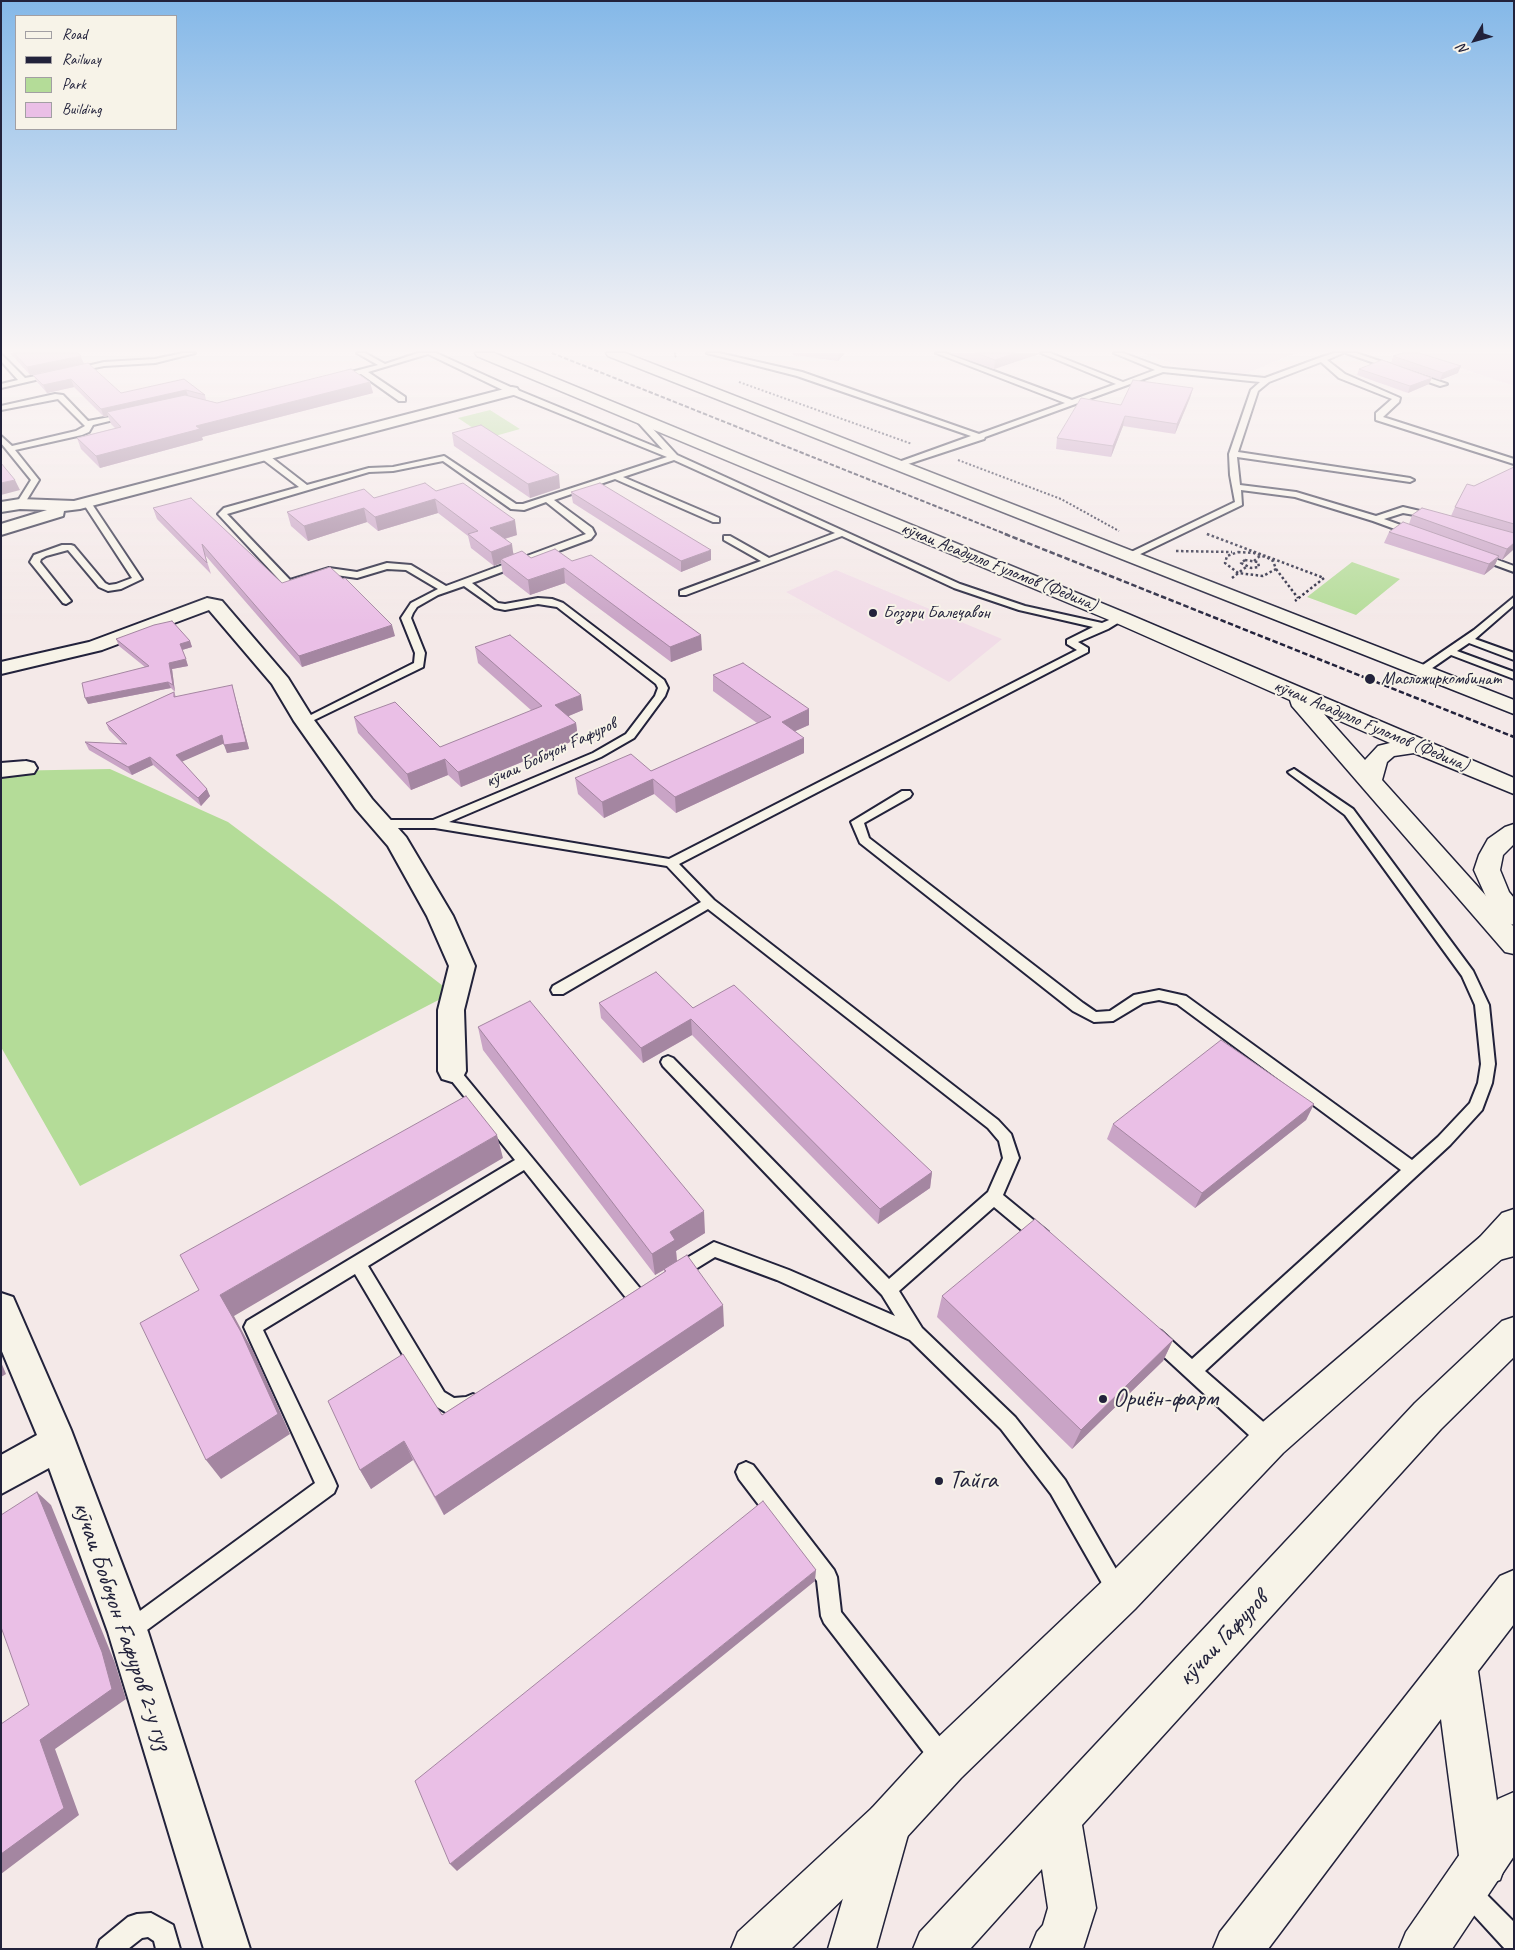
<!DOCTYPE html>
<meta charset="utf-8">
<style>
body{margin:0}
#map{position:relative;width:1515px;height:1950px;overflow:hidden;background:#f4e9e8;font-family:Caveat,sans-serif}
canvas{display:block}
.frame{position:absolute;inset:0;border:2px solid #22223b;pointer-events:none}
.legend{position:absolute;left:15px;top:15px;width:162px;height:115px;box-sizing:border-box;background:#f7f3e8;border:1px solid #a29fa3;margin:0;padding:6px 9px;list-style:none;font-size:15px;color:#22223b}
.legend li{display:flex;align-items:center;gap:10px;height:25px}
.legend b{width:25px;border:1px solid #a29fa3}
.north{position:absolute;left:1450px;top:15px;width:50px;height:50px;-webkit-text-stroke:4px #f7f3e8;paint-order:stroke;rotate:232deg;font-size:14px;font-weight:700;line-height:20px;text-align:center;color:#22223b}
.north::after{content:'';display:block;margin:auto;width:18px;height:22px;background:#22223b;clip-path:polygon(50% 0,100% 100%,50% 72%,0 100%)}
</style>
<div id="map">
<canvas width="1515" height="1950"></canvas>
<div class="frame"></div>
<ul class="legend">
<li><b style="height:6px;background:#f7f3e8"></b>Road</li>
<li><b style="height:6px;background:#22223b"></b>Railway</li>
<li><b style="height:14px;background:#b4dc98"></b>Park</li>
<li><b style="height:14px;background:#eabfe6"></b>Building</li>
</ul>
<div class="north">N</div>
</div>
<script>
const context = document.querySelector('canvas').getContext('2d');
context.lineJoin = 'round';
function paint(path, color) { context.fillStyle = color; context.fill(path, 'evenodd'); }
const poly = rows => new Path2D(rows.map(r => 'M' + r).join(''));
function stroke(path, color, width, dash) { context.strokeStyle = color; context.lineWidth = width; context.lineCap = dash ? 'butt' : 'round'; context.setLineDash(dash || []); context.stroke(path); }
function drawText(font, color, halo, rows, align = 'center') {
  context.font = font + ' Caveat,sans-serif'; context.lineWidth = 4; context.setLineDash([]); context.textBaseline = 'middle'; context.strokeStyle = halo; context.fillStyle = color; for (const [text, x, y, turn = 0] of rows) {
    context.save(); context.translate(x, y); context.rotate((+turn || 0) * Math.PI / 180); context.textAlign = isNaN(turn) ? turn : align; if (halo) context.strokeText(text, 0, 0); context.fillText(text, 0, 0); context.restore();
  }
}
paint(poly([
 [1143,353,1295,353,1240,376,1195,372],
 [1416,353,1514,353,1514,386],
 [836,570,1002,639,949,682,786,592]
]), '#f1dce7');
paint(poly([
 [490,410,520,429,488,438,458,418],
 [1352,562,1400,579,1356,615,1307,597],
 [110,769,228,822,336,903,452,993,80,1186,1,1047,1,771]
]), '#b4dc98');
const service = poly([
 [183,353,195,353,155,363,104,366,74,372,70,370,104,362,155,359,183,353],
 [357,353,365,353,385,364,418,353,436,353,515,389,663,450,634,418,641,416,677,455,960,584,1025,606,1102,623,1121,615,1126,618,1108,629,1078,642,1088,648,1088,652,679,864,714,900,998,1120,1011,1134,1019,1158,1003,1195,1048,1232,1050,1237,1048,1242,1042,1244,1036,1242,994,1207,899,1291,922,1328,1015,1417,1065,1480,1125,1585,1128,1592,1125,1599,1118,1602,1111,1599,1051,1494,1001,1429,910,1340,777,1280,715,1257,676,1281,670,1278,667,1273,670,1268,714,1242,789,1270,895,1316,882,1295,663,1066,661,1062,663,1058,668,1056,673,1058,889,1279,988,1192,1003,1158,999,1141,988,1128,708,909,563,994,553,994,551,990,553,986,701,902,667,866,435,828,381,828,375,824,381,820,433,820,593,753,626,734,655,696,658,688,656,684,557,607,538,604,505,610,495,608,464,586,438,595,417,607,413,613,411,618,425,653,423,667,308,723,304,724,299,721,414,663,415,653,401,618,411,603,438,589,406,570,387,569,357,578,329,574,291,586,285,586,218,514,224,508,299,487,261,458,261,454,267,454,307,485,369,468,393,467,444,456,516,504,523,504,667,457,509,393,428,354,368,372,405,397,405,401,399,401,361,374,336,380,336,376,378,365,357,353],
 [674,460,835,533,769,558,730,536,724,536,724,540,761,561,680,591,680,595,686,595,842,536,954,588,1019,610,1093,627,1067,640,1067,644,1077,650,669,859,449,822,601,757,634,738,665,696,668,688,664,680,563,603,552,599,538,598,505,604,498,603,472,583,591,539,595,534,592,528,554,500,615,479,713,522,719,522,719,518,623,477,674,460],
 [443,461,511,509,524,510,546,502,586,534,446,586,411,565,387,563,357,572,329,568,290,580,227,514,369,472,393,471,443,461],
 [707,353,719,353,802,372,979,434,1065,403,936,353,945,353,1072,400,1116,384,1041,353,1050,353,1123,382,1155,370,1114,353,1123,353,1163,368,1265,378,1319,358,1334,353,1343,353,1327,360,1345,374,1400,398,1399,402,1383,417,1514,459,1514,464,1376,420,1376,413,1392,399,1339,378,1321,362,1269,382,1258,391,1238,452,1410,478,1414,480,1410,482,1237,457,1240,485,1296,492,1376,516,1403,507,1437,515,1437,519,1403,513,1384,519,1417,531,1417,535,1414,536,1373,521,1295,497,1241,490,1242,505,1130,559,1125,556,1127,554,1235,502,1230,475,1229,454,1251,390,1260,382,1163,372,985,437,984,439,899,467,896,467,896,463,971,436,797,376,707,353],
 [1346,353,1356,353,1447,384,1440,386,1346,353],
 [1,354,25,378,53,373,57,375,1,388,1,384,18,380,1,361,1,354],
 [55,394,63,395,88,421,126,414,130,416,93,425,89,432,82,435,15,450,39,480,23,506,17,506,16,504,31,480,1,443,1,436,12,446,76,431,85,426,58,399,1,410,1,406,55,394],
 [87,500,90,501,142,579,121,589,108,591,99,587,68,550,46,556,41,559,40,562,71,601,66,604,63,603,30,562,34,555,62,545,71,545,74,546,105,583,109,585,116,584,132,578,83,503,87,500],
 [1479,553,1514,566,1514,572,1476,558,1476,554,1479,553],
 [1514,597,1514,605,1475,639,1514,653,1514,660,1469,643,1457,651,1514,672,1514,679,1451,655,1425,673,1417,673,1416,671,1417,669,1474,630,1514,597],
 [1294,769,1353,809,1473,971,1489,1005,1495,1064,1492,1083,1482,1110,1450,1145,1205,1371,1276,1433,1278,1440,1276,1447,1269,1449,1262,1447,1149,1343,1146,1337,1149,1331,1155,1329,1161,1331,1192,1359,1401,1170,1177,1004,1159,1000,1143,1003,1113,1021,1094,1022,1073,1011,860,843,851,822,902,791,910,791,912,794,910,797,864,823,869,838,1083,1003,1096,1012,1110,1011,1134,995,1159,990,1186,996,1412,1160,1438,1137,1470,1103,1478,1083,1481,1064,1475,1005,1462,976,1345,815,1290,774,1288,772,1294,769],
 [452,1065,457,1067,643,1292,646,1298,643,1304,637,1306,631,1304,524,1170,368,1266,444,1392,454,1398,466,1397,473,1394,480,1397,482,1403,480,1409,468,1415,452,1416,432,1404,355,1274,263,1330,334,1479,337,1486,334,1493,136,1638,129,1641,122,1638,119,1631,122,1624,315,1483,244,1327,247,1321,515,1160,447,1075,445,1071,447,1067,452,1065],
 [746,1462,753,1465,834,1570,837,1577,841,1612,951,1751,954,1759,951,1767,943,1770,935,1767,824,1623,821,1616,817,1581,739,1479,736,1472,739,1465,746,1462],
 [1469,1881,1477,1885,1514,1922,1514,1949,1505,1949,1461,1901,1457,1893,1461,1885,1469,1881],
 [151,1913,173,1925,180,1949,156,1949,154,1941,148,1937,142,1938,128,1949,97,1949,100,1940,128,1917,137,1914,151,1913]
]);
const minor = poly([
 [512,387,517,388,519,391,517,394,80,509,64,511,63,516,1,535,1,524,47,510,20,509,1,512,1,502,20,499,74,501,512,387],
 [207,598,222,601,288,678,314,720,372,799,406,837,453,916,475,966,464,1010,466,1071,462,1079,452,1082,442,1079,438,1071,438,1010,449,966,427,916,388,846,356,809,294,721,272,684,209,610,102,650,1,674,1,662,89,642,207,598],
 [26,761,34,763,37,768,34,773,1,777,1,763,26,761],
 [1,1293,13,1297,71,1430,148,1632,250,1949,204,1949,108,1632,49,1468,1,1494,1,1455,37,1435,1,1349,1,1293]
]);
const tertiary = poly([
 [475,353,494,353,1128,614,1514,778,1514,794,1414,753,1394,756,1387,762,1382,780,1514,927,1514,954,1505,952,1292,706,1290,700,1114,622,477,356,475,353],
 [1324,714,1390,743,1378,746,1365,760,1324,714],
 [606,353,625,353,1514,700,1514,714,608,356,606,353],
 [1514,1209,1514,1246,1504,1257,1283,1453,1135,1609,961,1778,904,1840,791,1949,731,1949,738,1932,872,1808,929,1746,1105,1579,1257,1427,1480,1237,1502,1213,1514,1209],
 [1514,1792,1514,1856,1452,1949,1399,1949,1406,1932,1498,1799,1514,1792]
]);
const primary = poly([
 [1514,824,1514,844,1503,855,1500,870,1509,892,1514,898,1514,925,1505,922,1488,901,1474,870,1479,855,1488,839,1505,827,1514,824],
 [1514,1227,1514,1256,1492,1262,1480,1257,1475,1247,1480,1237,1514,1227],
 [1514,1317,1514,1357,1441,1429,1082,1825,1096,1908,1083,1949,1030,1949,1037,1932,1043,1925,1048,1908,1042,1869,970,1949,913,1949,920,1932,1415,1403,1502,1321,1514,1317],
 [1514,1570,1514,1624,1478,1671,1506,1863,1500,1880,1483,1886,1466,1880,1460,1863,1441,1719,1268,1949,1213,1949,1220,1932,1500,1576,1514,1570],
 [888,1801,904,1808,911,1824,876,1949,828,1949,865,1824,872,1808,888,1801]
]);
stroke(service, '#22223b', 4);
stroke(minor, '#22223b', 4);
stroke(tertiary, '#22223b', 3);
stroke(primary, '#22223b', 3);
stroke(poly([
 [676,353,674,354,677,359],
 [739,382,912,444],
 [958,460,1061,499,1119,531],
 [1207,534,1210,535]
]), '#22223b', 2, [2, 2]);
stroke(poly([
 [1207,534,1324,578,1295,601],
 [1176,551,1232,552],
 [1238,552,1254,553,1268,558,1273,561,1276,569,1263,576,1238,573,1225,563,1227,556,1238,552],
 [1245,560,1258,562,1259,567,1251,568,1241,563,1245,560],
 [1254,561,1261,555],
 [1276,569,1298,598],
 [1232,578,1246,567]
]), '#22223b', 2.5, [2.5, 2.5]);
paint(service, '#f7f3e8');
paint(minor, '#f7f3e8');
paint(tertiary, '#f7f3e8');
paint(primary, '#f7f3e8');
stroke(poly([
 [552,353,1008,535]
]), '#22223b', 2, [4.5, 2]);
stroke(poly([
 [1005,534,1514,737]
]), '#22223b', 2.5, [5.5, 2.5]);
paint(poly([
 [10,353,78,353,84,364,121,393,184,379,205,395,206,400,217,403,370,382,373,393,202,437,203,440,100,468,81,449,77,438,115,428,111,424,108,416,104,417,74,387,47,393,37,382,33,375,54,370,30,375],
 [793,353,845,353,838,361,793,355],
 [949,353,1040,353,1039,354,994,369],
 [1393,356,1458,373,1440,380,1391,363],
 [1359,369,1429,384,1408,393,1357,375],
 [1193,388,1190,398,1175,434,1123,426,1111,457,1056,449,1057,438,1121,405],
 [452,433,560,488,530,498,454,446],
 [1514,467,1514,549,1502,560,1498,558,1494,567,1484,575,1384,543,1389,532,1409,524,1412,515,1451,516,1455,507,1474,486],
 [436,491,517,535,505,539,514,554,531,558,572,561,702,650,671,662,565,583,530,595,503,574,501,563,494,566,471,548,468,536,438,513,378,531,367,522,308,541,291,526,287,512,374,498],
 [571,492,711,560,681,572,573,503],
 [153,508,282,583,343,579,395,636,302,667,205,555,211,574,157,519],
 [116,639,190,641,192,647,182,650,188,666,172,669,175,692,171,688,88,704,145,667,119,646],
 [475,647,583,710,568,716,576,723,578,739,461,787,448,775,411,790,358,733,354,717,440,747,532,711,478,663],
 [713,675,809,709,809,725,795,731,804,753,676,813,654,794,604,818,578,794,575,778,651,771,757,723,713,691],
 [174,692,176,697,234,693,249,749,227,753,224,743,182,761,210,796,201,806,153,765,132,775,89,750,85,742,123,744,109,730,106,723],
 [599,1003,693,1008,932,1172,930,1188,878,1224,692,1035,643,1063,601,1018],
 [478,1027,705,1233,676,1251,677,1261,724,1326,444,1515,413,1460,371,1489,360,1470,442,1415,664,1272,664,1270,655,1275,483,1050],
 [1314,1104,1306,1120,1195,1208,1107,1139,1113,1124],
 [942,1296,1173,1340,1163,1361,1072,1449,937,1317]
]), '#c9a4c6');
paint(poly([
 [839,353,845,353,838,361],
 [1016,353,1040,353,1039,354,994,369,995,360],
 [81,356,84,364,30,375,27,367],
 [1461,366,1458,373,1440,380,1443,373],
 [1432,378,1429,384,1408,393,1410,386],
 [71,379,74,387,47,393,43,385],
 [370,382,373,393,202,437,203,440,100,468,96,456,196,426],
 [1193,388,1190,398,1175,434,1177,424],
 [186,390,189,398,107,412,108,416,104,417,101,409],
 [1125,416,1123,426,1111,457,1113,446],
 [559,475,560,488,530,498,528,484],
 [15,480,20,490,1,495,1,483],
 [435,499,438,513,378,531,375,517],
 [364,508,367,522,308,541,304,526],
 [515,520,517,535,493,542,490,528],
 [1514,543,1514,549,1502,560,1507,549],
 [512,544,514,559,501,559,501,563,494,566,491,552],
 [711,550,711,560,681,572,681,561],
 [1499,556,1494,567,1484,575,1489,564],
 [564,568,565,583,530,595,528,580],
 [392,625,395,636,302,667,299,656],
 [701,635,702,650,671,662,670,647],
 [190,641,192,647,182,650,180,644],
 [186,659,188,666,172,669,175,692,173,685,169,663],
 [168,682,171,688,88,704,85,698],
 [232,685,234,693,249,749,227,753,224,745],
 [581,695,583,710,557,721,555,705],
 [809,709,809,725,782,737,782,722],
 [576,723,578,739,461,787,458,772],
 [222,735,225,743,179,763,176,755],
 [804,738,804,753,676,813,675,797],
 [150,757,153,765,132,775,128,767],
 [445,759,448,775,411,790,407,774],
 [653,779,654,794,604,818,602,802],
 [207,789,210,796,201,806,198,798],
 [691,1019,692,1035,643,1063,641,1048],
 [1314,1104,1306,1120,1195,1208,1202,1193],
 [497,1135,503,1158,234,1316,254,1353,290,1434,221,1479,206,1460,220,1295],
 [932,1172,930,1188,878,1224,880,1209],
 [704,1211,705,1233,676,1251,677,1262,655,1275,652,1254,670,1232],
 [723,1305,724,1326,444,1515,435,1497],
 [1173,1340,1163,1361,1072,1449,1081,1430],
 [1,1362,6,1374,1,1377],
 [404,1441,413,1460,371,1489,360,1470],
 [37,1492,51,1505,115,1663,126,1699,55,1749,79,1815,1,1874,1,1854,40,1740],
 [816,1570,815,1581,457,1871,450,1864]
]), '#a486a1');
const building = poly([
 [14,353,78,353,81,356,27,367,14,353],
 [976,353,1016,353,995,360,976,353],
 [1403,353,1419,353,1461,366,1443,373,1393,356,1403,353],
 [1382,360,1432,378,1410,386,1359,369,1382,360],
 [88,363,121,393,184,379,205,395,186,390,101,409,71,379,43,385,33,375,88,363],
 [351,369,370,382,196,426,200,429,96,456,77,438,121,427,107,412,185,395,217,403,351,369],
 [1133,380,1193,388,1177,424,1125,416,1113,446,1057,438,1081,398,1121,405,1133,380],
 [481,425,559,475,528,484,452,433,481,425],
 [1,463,15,480,1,483,1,463],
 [1514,467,1514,524,1455,507,1467,484,1474,486,1514,467],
 [425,483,436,491,463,483,515,520,490,528,512,544,491,552,468,534,478,531,435,499,375,517,364,508,304,526,287,512,364,489,374,498,425,483],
 [600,483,711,550,681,561,571,492,600,483],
 [191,498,282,583,330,567,343,579,345,578,392,625,299,656,202,544,207,563,153,508,191,498],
 [1422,508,1514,533,1514,543,1507,549,1412,515,1422,508],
 [1403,522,1499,556,1489,564,1389,532,1403,522],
 [555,549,572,561,591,555,701,635,670,647,564,568,528,580,501,559,522,551,531,558,555,549],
 [172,621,190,641,180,644,186,659,169,663,173,685,168,682,85,698,82,683,149,666,116,639,154,625,172,621],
 [510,635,581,695,555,705,576,723,458,772,445,759,407,774,354,717,395,702,440,747,542,706,475,647,510,635],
 [743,663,809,709,782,722,804,738,675,797,653,779,602,802,575,778,631,754,651,771,771,717,713,675,743,663],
 [232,685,246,742,224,745,222,735,176,755,207,789,198,798,150,757,128,767,85,742,127,744,106,723,174,692,174,697,232,685],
 [656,972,693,1008,734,985,932,1172,880,1209,691,1019,641,1048,599,1003,656,972],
 [530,1001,704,1211,670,1232,675,1240,652,1254,478,1027,530,1001],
 [1221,1040,1314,1104,1202,1193,1113,1124,1221,1040],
 [466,1096,497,1135,220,1295,241,1332,278,1414,206,1460,140,1323,199,1290,180,1255,466,1096],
 [1035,1219,1173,1340,1081,1430,942,1296,1035,1219],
 [687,1255,723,1305,435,1497,404,1441,360,1470,328,1401,403,1354,442,1415,666,1271,664,1269,687,1255],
 [37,1492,102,1652,112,1689,40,1740,64,1808,1,1854,1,1724,29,1705,1,1627,1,1515,37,1492],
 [763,1501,816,1570,450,1864,415,1781,763,1501]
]);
paint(building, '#eabfe6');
stroke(building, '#a486a1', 1);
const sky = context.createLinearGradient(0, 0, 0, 626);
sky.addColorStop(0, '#84b8e8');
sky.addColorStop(0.56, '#faf5f5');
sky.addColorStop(1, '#faf5f500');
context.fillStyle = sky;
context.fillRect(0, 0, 1515, 626);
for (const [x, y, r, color] of [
 [873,613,5,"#22223b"],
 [1370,679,6,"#22223b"],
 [1103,1399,5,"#22223b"],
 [939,1481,5,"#22223b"]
]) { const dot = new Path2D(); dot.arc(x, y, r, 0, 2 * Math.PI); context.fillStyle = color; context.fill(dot); stroke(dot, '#f7f3e8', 2); }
drawText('18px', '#22223b', '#f7f3e8', [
 ["кӯчаи Асадулло Ғуломов (Федина)",999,567,22],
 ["кӯчаи Асадулло Ғуломов (Федина)",1371,726,23],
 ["кӯчаи Бобоҷон Ғафуров",551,753,-25]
]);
drawText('18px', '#22223b', '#f7f3e8', [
 ["Бозори Балеҷавон",883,613],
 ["Масложиркомбинат",1381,679]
], 'left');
drawText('25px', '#22223b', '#f7f3e8', [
 ["Ориён-фарм",1113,1399],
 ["Тайга",949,1481]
], 'left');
drawText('25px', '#22223b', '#f7f3e8', [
 ["кӯчаи Бобоҷон Ғафуров 2-у гуз",122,1626,71],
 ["кӯчаи Гафуров",1223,1639,-47]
]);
</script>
